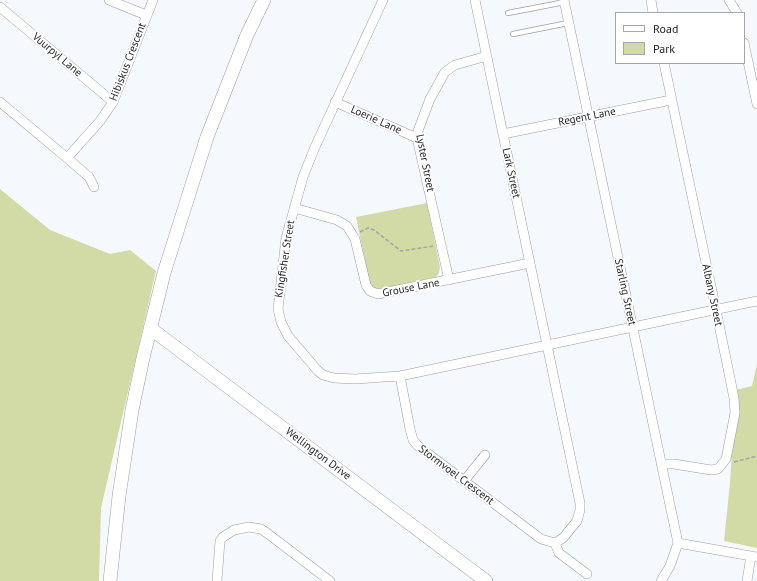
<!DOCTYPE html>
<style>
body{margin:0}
#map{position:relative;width:757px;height:581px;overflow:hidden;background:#f5f8fd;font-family:"PT Sans",sans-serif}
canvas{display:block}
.legend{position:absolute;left:615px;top:12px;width:130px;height:52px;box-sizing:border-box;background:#fff;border:1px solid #a5a6a7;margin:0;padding:5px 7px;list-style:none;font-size:12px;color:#1e2023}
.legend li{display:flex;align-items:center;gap:8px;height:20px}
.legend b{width:20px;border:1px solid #a5a6a7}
</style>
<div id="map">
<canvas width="757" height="581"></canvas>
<ul class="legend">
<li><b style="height:5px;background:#fff"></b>Road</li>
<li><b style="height:11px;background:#d2dba5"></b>Park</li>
</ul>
</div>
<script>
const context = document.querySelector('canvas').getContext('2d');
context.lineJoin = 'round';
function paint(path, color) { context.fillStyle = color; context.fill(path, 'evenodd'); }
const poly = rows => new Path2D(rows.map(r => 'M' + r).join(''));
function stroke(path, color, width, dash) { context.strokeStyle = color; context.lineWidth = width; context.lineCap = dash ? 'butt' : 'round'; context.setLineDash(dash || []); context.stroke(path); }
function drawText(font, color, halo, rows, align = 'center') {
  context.font = font + ' "PT Sans",sans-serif'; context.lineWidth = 3.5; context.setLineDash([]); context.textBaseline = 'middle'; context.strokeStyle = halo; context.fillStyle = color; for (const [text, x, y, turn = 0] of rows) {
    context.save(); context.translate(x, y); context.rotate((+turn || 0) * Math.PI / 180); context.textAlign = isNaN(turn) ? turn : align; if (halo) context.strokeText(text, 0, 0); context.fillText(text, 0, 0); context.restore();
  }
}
paint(poly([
 [0,189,50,230,110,254,130,250,156,271,101,508,99,581,0,581],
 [427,203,440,267,439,273,436,277,378,289,373,288,370,285,356,217],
 [757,364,757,548,724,541,730,483,736,390,752,386]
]), '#d2dba5');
const lane = poly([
 [508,13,565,2],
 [513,34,568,23]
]);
const street = poly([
 [109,0,146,15],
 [383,0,315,147,303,177,286,238,278,309,281,322,288,336,318,371,323,375,334,378,355,379,400,376,757,301],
 [564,0,678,543,670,566,661,581],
 [651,0,653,13],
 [729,0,737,13],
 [0,7,113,102],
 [744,43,757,104],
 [0,102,67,158,100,121,113,102,153,0],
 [335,102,417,138],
 [503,134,671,100],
 [67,158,89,177,94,187],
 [294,208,337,220,347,226,355,239,366,285,370,291,378,294,530,263],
 [449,280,417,138,418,131,430,99,445,72,455,65,487,56],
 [400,376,410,429,413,440,418,446,541,539,555,543,563,538,577,521,580,510,580,503,475,0],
 [661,464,674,464,711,470,718,469,726,459,735,413,734,398,716,310,664,63],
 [464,481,485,455],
 [555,543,559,553,587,574],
 [678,543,757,557],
 [217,581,220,541,223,537,234,530,249,527,261,529,267,533,330,581],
 [747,581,751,556]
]);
const secondary = poly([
 [150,328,486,581],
 [110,581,119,496,132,410,143,358,164,273,207,137,247,35,264,0]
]);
stroke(lane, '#999ea6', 6);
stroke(street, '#999ea6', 10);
stroke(secondary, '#999ea6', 14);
stroke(poly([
 [360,232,368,228,374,230,401,251,434,246],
 [734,462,757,456]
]), '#a2a5a9', 1.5, [4, 2]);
stroke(lane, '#fff', 4.5);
stroke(street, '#fff', 9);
stroke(secondary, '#fff', 13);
drawText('11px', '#1e2023', '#fff', [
 ["Vuurpyl Lane",57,55,40],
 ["Hibiskus Crescent",128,62,-69],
 ["Regent Lane",587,117,-11],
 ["Loerie Lane",376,120,24],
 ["Lyster Street",425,163,79],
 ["Lark Street",511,173,78],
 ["Kingfisher Street",285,259,-81],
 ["Grouse Lane",411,288,-11],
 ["Starling Street",625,292,78],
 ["Albany Street",712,295,78],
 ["Wellington Drive",318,454,37],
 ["Stormvoel Crescent",456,475,37]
]);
</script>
